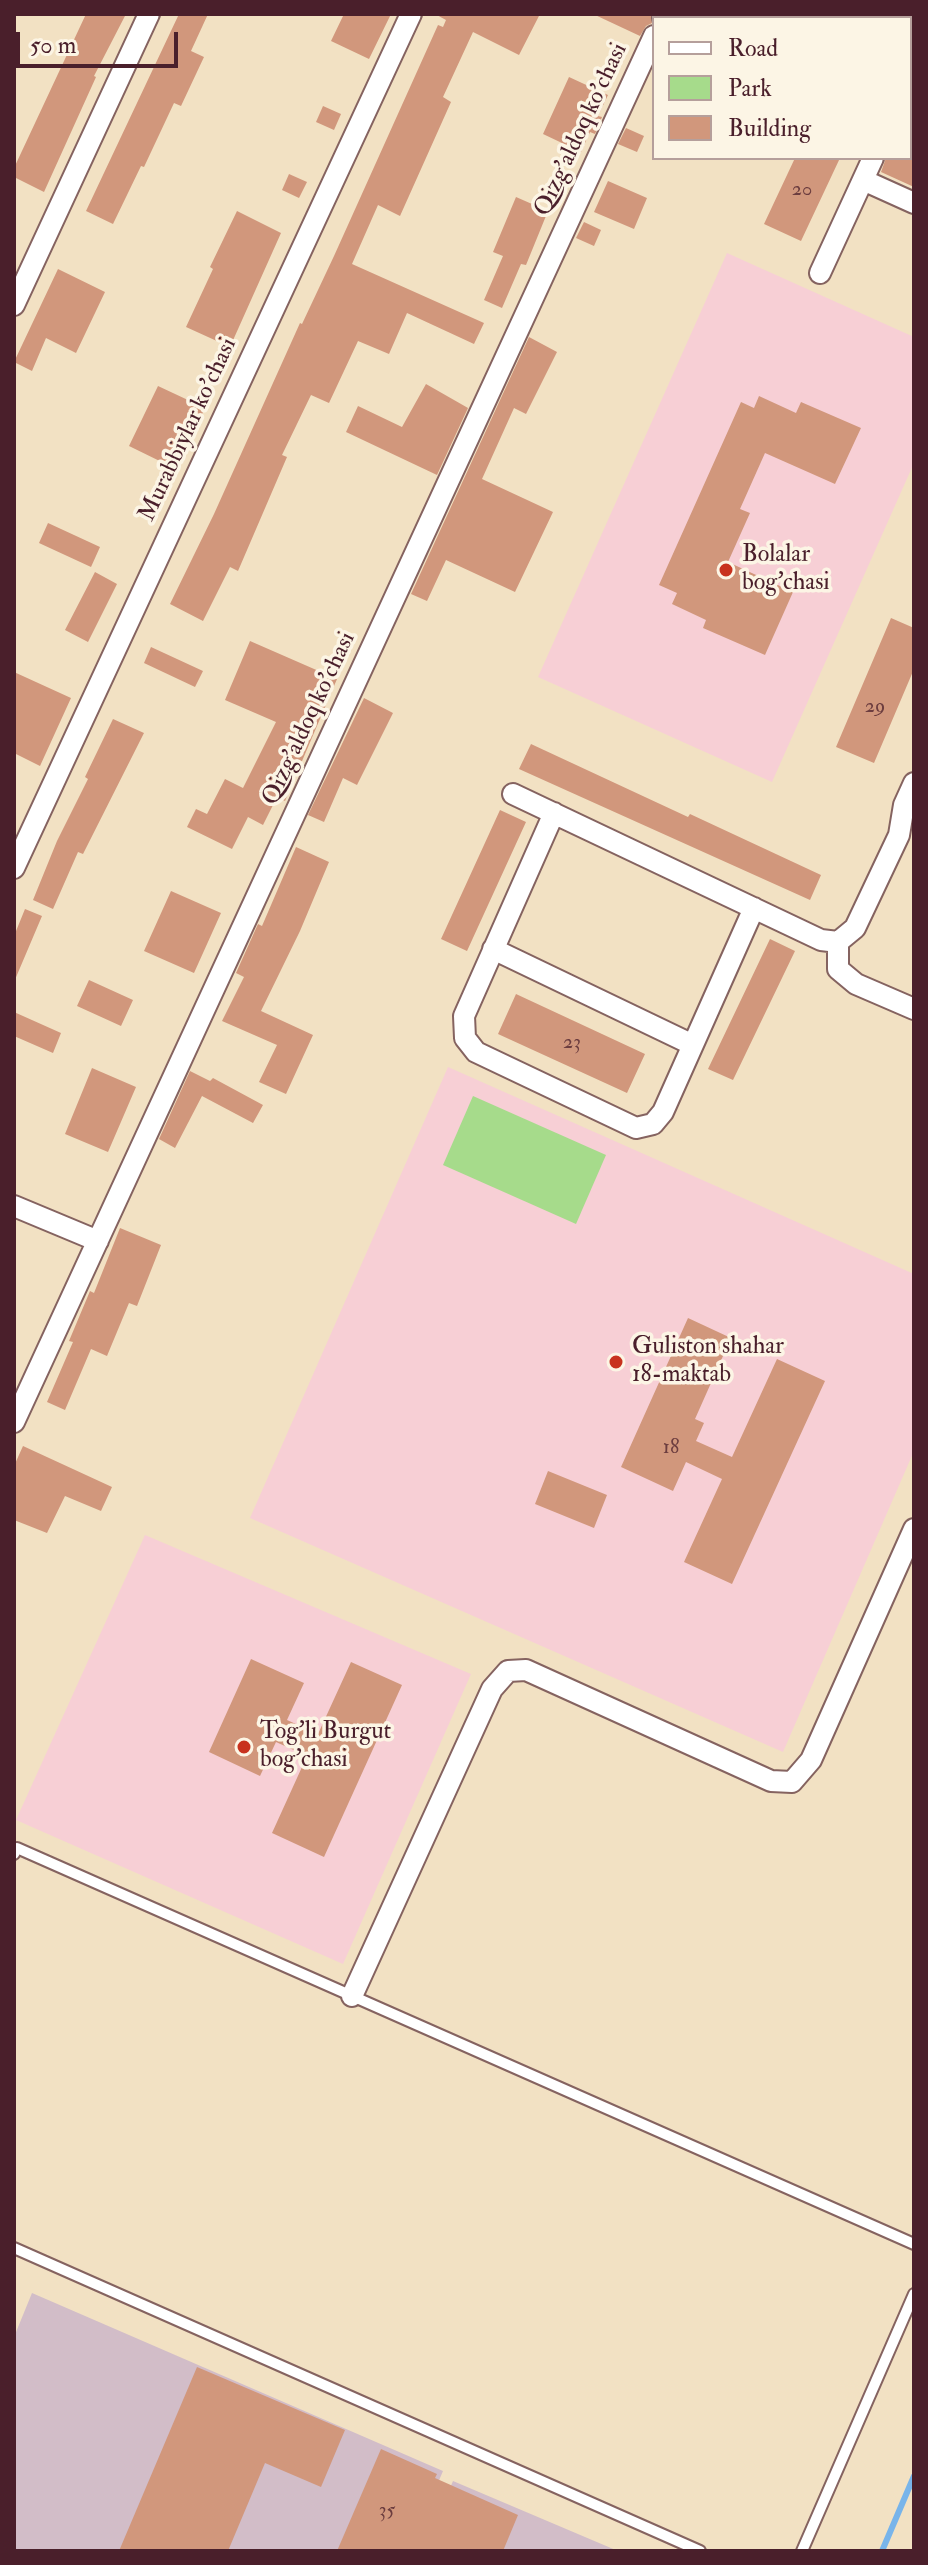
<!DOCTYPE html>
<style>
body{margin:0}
#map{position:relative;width:928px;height:2565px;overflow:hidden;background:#f2e1c3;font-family:"IM FELL Double Pica",serif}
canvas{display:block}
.frame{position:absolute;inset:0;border:16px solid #4a1f2b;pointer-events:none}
.legend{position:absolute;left:652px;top:16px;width:260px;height:144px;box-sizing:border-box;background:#fcf5e5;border:2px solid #b59f9b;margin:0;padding:10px 14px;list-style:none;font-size:24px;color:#4a1f2b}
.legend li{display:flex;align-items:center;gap:16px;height:40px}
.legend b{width:40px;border:2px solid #b59f9b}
.scale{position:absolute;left:16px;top:32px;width:162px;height:36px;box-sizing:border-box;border:4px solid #4a1f2b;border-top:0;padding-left:10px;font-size:24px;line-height:28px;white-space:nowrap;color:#4a1f2b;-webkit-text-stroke:6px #fcf5e5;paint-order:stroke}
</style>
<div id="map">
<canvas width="928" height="2565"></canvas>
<div class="frame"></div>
<ul class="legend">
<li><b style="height:10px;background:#fff"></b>Road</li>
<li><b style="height:22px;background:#a6db8b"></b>Park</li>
<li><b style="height:22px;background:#d1977c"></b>Building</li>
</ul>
<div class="scale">50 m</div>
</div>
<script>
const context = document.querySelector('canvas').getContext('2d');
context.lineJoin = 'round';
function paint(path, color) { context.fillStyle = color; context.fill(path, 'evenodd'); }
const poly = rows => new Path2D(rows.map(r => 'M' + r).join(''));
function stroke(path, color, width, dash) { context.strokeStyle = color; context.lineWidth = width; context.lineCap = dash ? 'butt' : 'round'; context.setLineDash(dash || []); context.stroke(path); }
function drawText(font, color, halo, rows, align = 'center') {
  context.font = font + ' "IM FELL Double Pica",serif'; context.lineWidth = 7; context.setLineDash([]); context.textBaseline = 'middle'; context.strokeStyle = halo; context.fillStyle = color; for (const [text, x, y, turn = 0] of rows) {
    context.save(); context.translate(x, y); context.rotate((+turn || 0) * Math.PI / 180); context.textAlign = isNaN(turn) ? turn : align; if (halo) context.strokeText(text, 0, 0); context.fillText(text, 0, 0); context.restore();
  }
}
paint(poly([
 [727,253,914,337,914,463,772,782,538,677],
 [448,1067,914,1274,914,1451,783,1752,250,1518],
 [145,1535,471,1674,343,1964,16,1820]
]), '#f7cfd5');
paint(poly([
 [32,2293,443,2471,409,2551,14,2551,14,2337],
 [453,2481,618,2551,423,2551]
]), '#d2bdc8');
paint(poly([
 [473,1096,606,1155,576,1224,443,1165]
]), '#a6db8b');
stroke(poly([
 [882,2551,914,2476]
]), '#78b4ea', 6);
paint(poly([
 [86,14,126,14,94,76,96,77,44,192,14,177,14,168],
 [179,14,208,14,191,51,204,57,181,106,174,103,144,167,141,166,113,224,86,211],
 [344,14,391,14,369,59,331,41],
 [435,14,540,14,519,55,473,32,443,97,451,102,400,216,378,205,352,264,484,323,474,344,407,313,389,354,358,341,329,403,311,395,282,455,287,457,238,571,230,567,203,621,170,604,214,514,300,323,302,324,334,256,438,25,443,27,446,20],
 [593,14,651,14,652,23,646,26,640,36],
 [569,77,608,95,598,116,602,117,595,134,590,132,581,152,543,134],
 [323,106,341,114,334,130,316,122],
 [626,128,644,136,637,152,618,144],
 [795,158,840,158,801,241,764,224],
 [886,158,914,158,914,187,881,172],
 [289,174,307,182,299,198,282,190],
 [608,181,647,198,634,229,594,212],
 [516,197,548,211,526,265,521,264,502,308,484,300,503,256,493,252],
 [237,211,281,233,230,347,186,327,213,269,210,267],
 [584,222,601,230,594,246,576,238],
 [58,269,105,292,76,353,46,338,32,371,14,362],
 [529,337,557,352,526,414,514,408,482,479,553,512,515,592,446,560,427,601,411,594],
 [426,384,468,408,437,475,346,432,358,406,402,427],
 [158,386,205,408,176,469,129,446],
 [759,396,796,413,801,402,861,428,835,484,765,453,740,509,750,513,728,562,793,592,765,655,703,628,706,620,672,604,677,593,659,585,741,402,754,408],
 [48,523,100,547,91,567,39,543],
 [95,572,117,584,88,642,65,630],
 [891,618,914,628,914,669,874,763,836,747],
 [250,641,337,679,285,801,277,797,263,825,248,817,232,849,187,827,196,809,207,814,225,779,243,788,276,722,225,700],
 [151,647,203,671,195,687,144,663],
 [14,672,71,698,40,766,14,753],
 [364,698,393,713,357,785,343,778,324,822,308,815],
 [113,719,144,733,83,854,78,852,53,909,33,900,57,841,88,779,85,777],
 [531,744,688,817,690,814,821,875,810,900,519,769],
 [500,810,526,822,467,951,441,939],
 [296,847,329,862,300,931,261,1011,313,1035,286,1094,259,1082,277,1045,222,1021,244,977,236,973,258,924,262,926],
 [171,891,221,913,194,973,144,951],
 [25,909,42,916,14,982,14,936],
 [770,939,795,951,733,1080,708,1069],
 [89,980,133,1000,121,1026,77,1006],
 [516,994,645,1054,627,1093,498,1034],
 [14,1012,61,1033,53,1053,14,1036],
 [92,1068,136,1087,108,1152,65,1134],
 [190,1071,210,1081,213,1078,263,1105,253,1123,202,1096,175,1148,159,1139],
 [120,1228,161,1245,137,1306,129,1303,107,1356,91,1349,65,1410,47,1402,73,1342,69,1341,90,1291,94,1293],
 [688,1318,731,1338,695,1419,704,1423,696,1441,732,1457,777,1359,825,1381,732,1584,684,1562,722,1479,686,1462,673,1491,621,1467],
 [23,1446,112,1487,101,1511,65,1496,47,1533,14,1520,14,1466],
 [548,1471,607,1495,594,1528,535,1504],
 [251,1659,304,1683,287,1720,318,1734,351,1662,402,1685,324,1857,272,1833,307,1756,276,1742,260,1776,209,1752],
 [197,2367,345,2430,321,2487,265,2463,228,2551,119,2551],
 [381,2449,437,2474,435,2478,518,2515,503,2551,337,2551]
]), '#d1977c');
const service = poly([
 [14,1854,17,1848,914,2244],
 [14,2248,700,2551],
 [802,2551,914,2294]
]);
const minor = poly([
 [663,18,664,14],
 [910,55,914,46],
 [910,83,914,85],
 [863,180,914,203],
 [820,273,873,158],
 [14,305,149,14],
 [513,794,821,940,838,942,855,928,899,835,904,805,914,783],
 [554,813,464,1016,465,1038,476,1052,636,1128,653,1124,663,1112,754,908],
 [14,868,411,14],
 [838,942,838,969,856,984,914,1009],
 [493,949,691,1044],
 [14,1206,98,1241],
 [14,1422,654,36],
 [352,1996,492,1689,508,1671,526,1670,771,1781,792,1782,811,1760,914,1529]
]);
stroke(service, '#856360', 14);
stroke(minor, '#856360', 24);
stroke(service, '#fff', 10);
stroke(minor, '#fff', 20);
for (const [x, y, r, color] of [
 [726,570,8,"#c8321e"],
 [616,1362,8,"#c8321e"],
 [244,1747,8,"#c8321e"]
]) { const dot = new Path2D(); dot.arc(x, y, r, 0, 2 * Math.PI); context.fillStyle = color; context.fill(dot); stroke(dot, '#fcf5e5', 3); }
drawText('20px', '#6c3d3f', null, [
 ["20",802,191],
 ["29",875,708],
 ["23",572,1044],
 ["18",671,1449],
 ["35",387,2512]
]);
drawText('24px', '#4a1f2b', '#fcf5e5', [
 ["Qizg'aldoq ko'chasi",582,130,-65],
 ["Murabbiylar ko'chasi",189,430,-65],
 ["Qizg'aldoq ko'chasi",310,719,-65]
]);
drawText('24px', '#4a1f2b', '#fcf5e5', [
 ["Bolalar",742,556],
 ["bog'chasi",742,584],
 ["Guliston shahar",632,1348],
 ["18-maktab",632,1376],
 ["Tog'li Burgut",260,1733],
 ["bog'chasi",260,1761]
], 'left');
</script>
